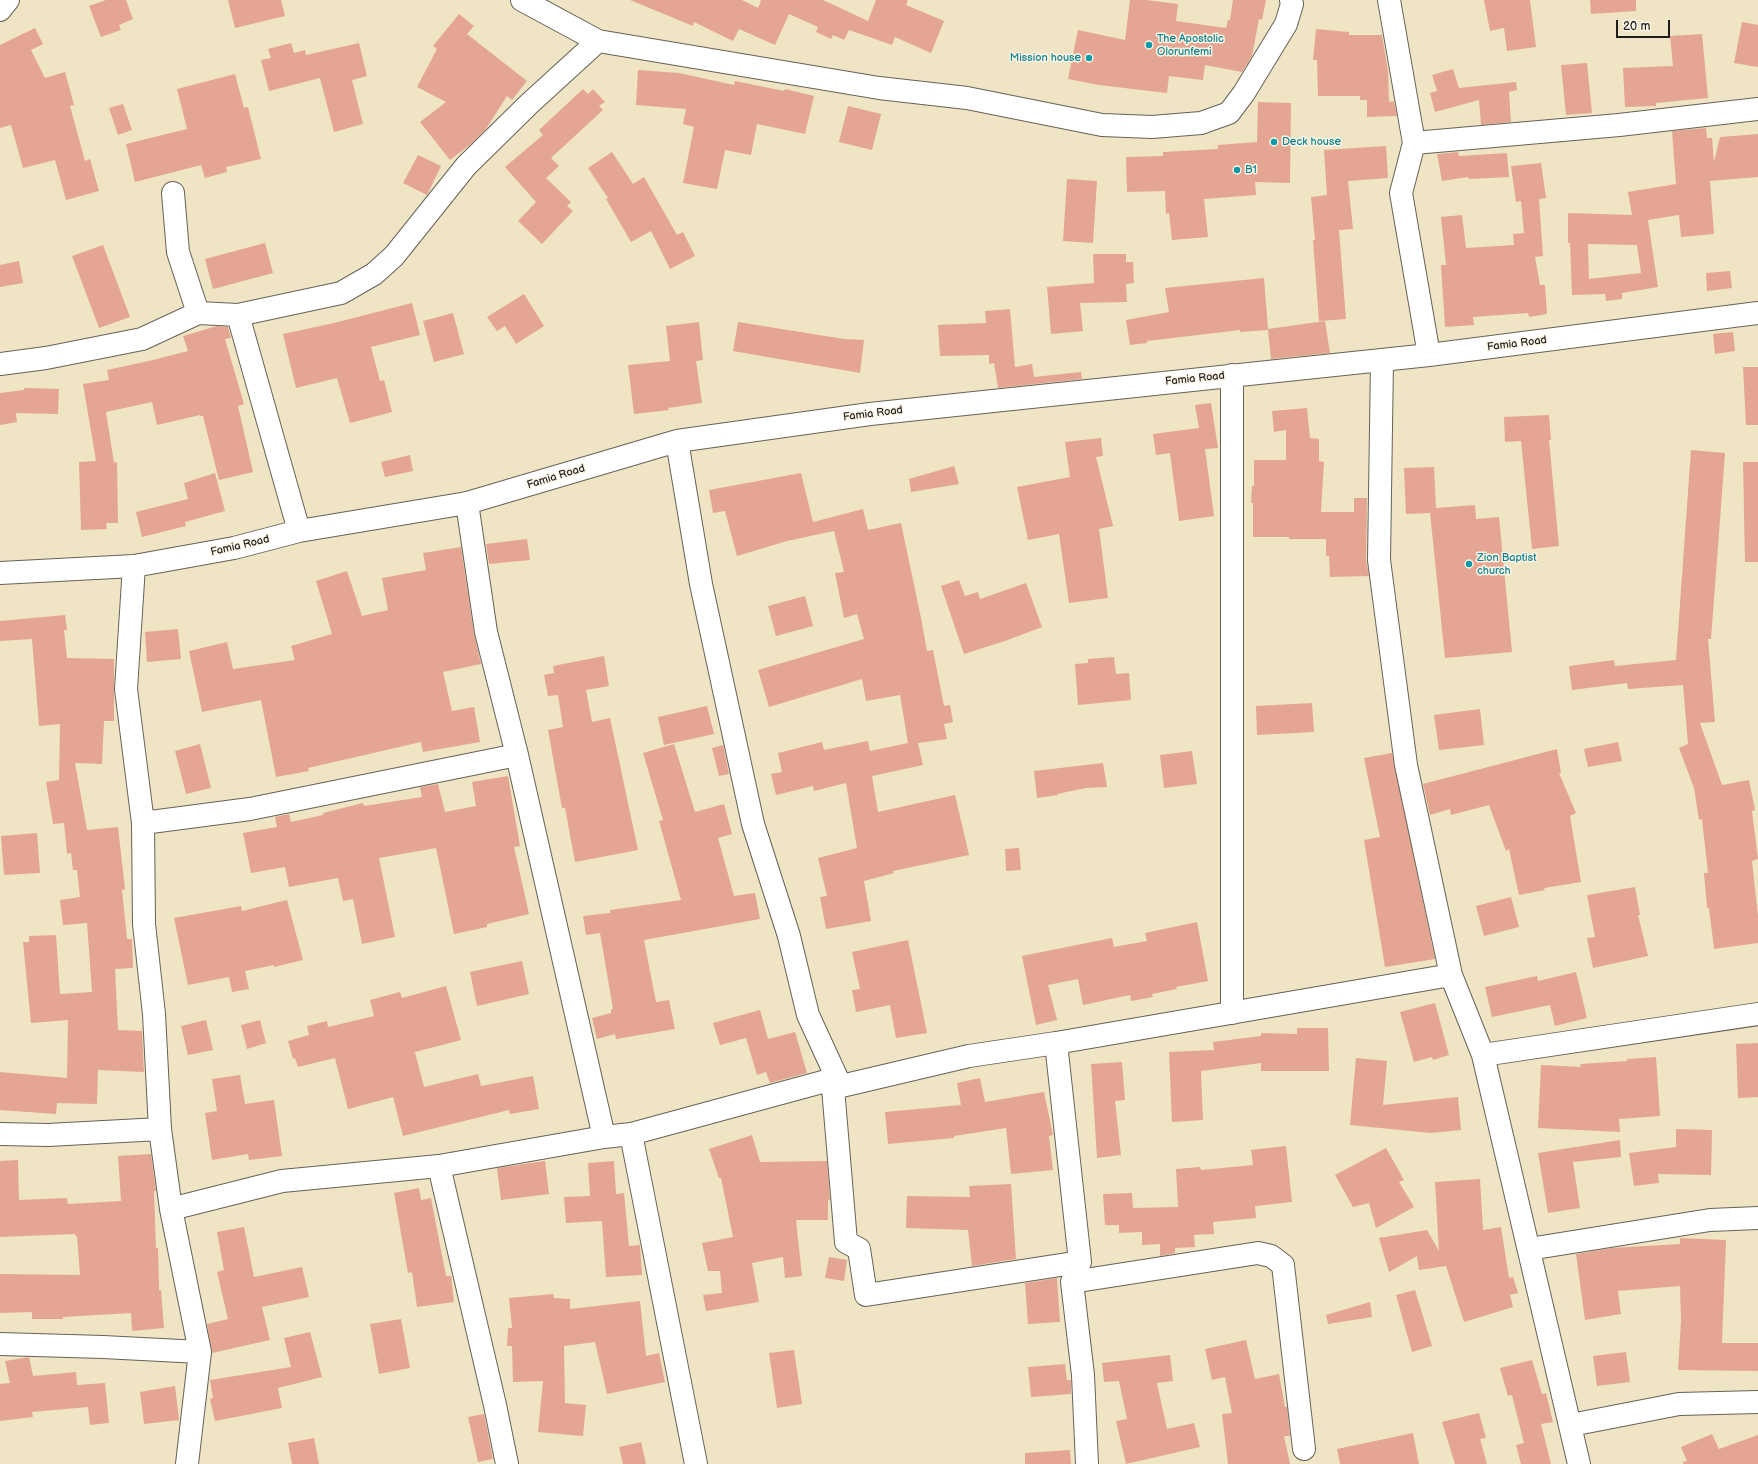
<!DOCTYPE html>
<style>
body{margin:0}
#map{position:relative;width:1758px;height:1464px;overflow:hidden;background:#efe4c4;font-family:"Balsamiq Sans",sans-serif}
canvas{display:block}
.scale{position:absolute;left:1616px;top:20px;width:54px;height:18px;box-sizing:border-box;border:2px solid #1c1c1c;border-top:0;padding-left:5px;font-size:12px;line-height:14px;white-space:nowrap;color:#1c1c1c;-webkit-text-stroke:3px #fcf5e5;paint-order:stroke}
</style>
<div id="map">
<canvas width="1758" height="1464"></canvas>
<div class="scale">20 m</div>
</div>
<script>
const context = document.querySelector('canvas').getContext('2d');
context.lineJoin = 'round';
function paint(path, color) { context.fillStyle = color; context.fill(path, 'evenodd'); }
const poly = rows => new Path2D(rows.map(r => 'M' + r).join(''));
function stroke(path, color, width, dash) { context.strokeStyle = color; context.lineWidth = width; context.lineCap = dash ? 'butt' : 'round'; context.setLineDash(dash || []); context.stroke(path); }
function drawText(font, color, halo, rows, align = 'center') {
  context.font = font + ' "Balsamiq Sans",sans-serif'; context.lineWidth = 3; context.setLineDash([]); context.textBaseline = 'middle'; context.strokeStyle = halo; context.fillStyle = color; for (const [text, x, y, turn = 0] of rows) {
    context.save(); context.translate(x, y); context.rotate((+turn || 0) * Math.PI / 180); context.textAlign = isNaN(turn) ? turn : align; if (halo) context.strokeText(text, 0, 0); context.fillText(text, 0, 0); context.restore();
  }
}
paint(poly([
 [106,0,126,0,133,19,119,25,121,30,101,37,89,6],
 [228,0,281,0,285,16,235,28],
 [630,0,742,0,758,8,761,1,760,0,823,0,868,21,876,0,908,0,906,5,944,21,931,53,895,37,892,45,849,30,844,40,833,35,831,39,816,32,818,27,789,14,775,45,739,29,733,41,694,22,693,26],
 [1130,0,1146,0,1178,4,1176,21,1226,28,1228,20,1230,20,1233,0,1266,0,1262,20,1259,19,1252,56,1242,72,1205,65,1203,80,1169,76,1167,93,1099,85,1068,79,1078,30,1125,40],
 [1484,0,1530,0,1536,47,1507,51,1504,28,1490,31],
 [1590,0,1636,0,1636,11,1591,14],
 [459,14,474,26,467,34,527,81,512,100,507,96,486,129,471,144,450,160,420,122,446,102,417,87,437,49,433,46],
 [1742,22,1758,25,1758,67,1734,63],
 [35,28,43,44,31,50,45,78,65,72,74,105,70,106,85,161,90,159,99,191,66,200,55,160,23,168,11,125,0,128,0,45],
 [1316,29,1349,32,1349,35,1382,35,1388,71,1389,102,1394,101,1397,116,1367,117,1367,100,1360,100,1360,96,1318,96,1317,60,1313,60],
 [1702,34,1708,98,1656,103,1656,106,1625,107,1623,68,1673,66,1670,36],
 [291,43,294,53,305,50,306,55,359,43,367,76,352,80,363,124,334,132,320,78,269,91,261,60,271,58,268,49],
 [1587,63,1592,113,1566,115,1561,65],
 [1453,69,1459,88,1516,82,1517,90,1509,92,1511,122,1481,125,1479,100,1435,112,1430,93,1437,91,1432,75],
 [638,70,679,73,734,85,735,81,784,91,785,89,814,96,805,134,757,124,751,155,725,150,717,189,683,183,694,127,683,124,686,109,636,105],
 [235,74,244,108,248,107,261,159,226,167,227,172,205,178,201,165,135,182,126,144,187,129,177,89],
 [583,89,588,94,593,89,605,102,599,106,603,110,551,158,559,166,546,178,571,202,567,206,573,211,542,244,518,221,536,202,505,167,543,135,539,130],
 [1258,102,1291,103,1290,183,1255,182,1256,195,1204,199,1208,237,1172,240,1169,213,1166,214,1165,191,1127,192,1126,157,1163,156,1163,152,1218,149,1218,145,1257,142],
 [123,104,132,130,118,135,109,108],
 [848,106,881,114,872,150,839,142],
 [1706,128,1707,138,1712,138,1714,162,1720,137,1758,134,1758,177,1710,181,1714,234,1681,237,1679,215,1648,220,1658,287,1622,293,1622,299,1606,301,1605,294,1572,295,1570,243,1568,243,1568,213,1632,215,1628,192,1676,184,1672,131],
 [1588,244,1637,245,1641,273,1589,279],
 [1386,146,1388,178,1348,181,1353,229,1339,230,1346,319,1319,321,1313,240,1315,240,1311,197,1327,195,1324,150],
 [612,152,633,184,644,177,677,235,683,232,695,256,670,269,651,231,631,242,606,199,608,198,588,168],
 [1458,152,1459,156,1507,153,1509,177,1469,179,1468,177,1442,181,1437,154],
 [418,155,441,166,427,195,403,183],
 [1541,163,1546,198,1539,199,1543,256,1535,257,1540,285,1545,285,1547,314,1529,317,1528,313,1473,317,1474,325,1445,327,1441,265,1446,265,1441,217,1462,215,1466,248,1514,245,1513,234,1524,233,1521,201,1516,202,1511,166],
 [1067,179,1097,181,1093,243,1063,241],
 [265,243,273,273,213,289,205,259],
 [103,245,130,317,99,328,72,256],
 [1093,254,1126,254,1126,262,1133,262,1134,283,1126,284,1127,302,1080,303,1083,331,1051,334,1047,287,1094,283],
 [19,261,23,283,0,287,0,265],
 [1730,271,1732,288,1707,291,1706,273],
 [1264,278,1268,329,1325,321,1330,353,1271,359,1268,330,1240,332,1240,330,1147,341,1147,343,1130,345,1126,320,1169,312,1165,288],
 [524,294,544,326,516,344,505,326,497,331,487,317],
 [412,303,420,335,371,347,380,381,384,380,392,412,350,423,337,378,296,388,283,334,334,323],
 [1010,309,1015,367,1032,364,1034,377,1081,372,1082,379,998,388,994,363,989,364,989,355,940,356,938,325,986,323,985,311],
 [453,313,464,354,434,362,423,321],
 [699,322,703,360,696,361,702,403,668,408,669,410,634,414,628,365,670,361,666,326],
 [738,322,844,339,864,340,860,373,733,351],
 [217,326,228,327,231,338,225,339,244,404,238,406,253,472,219,480,203,416,201,416,200,415,157,425,152,402,106,412,114,463,117,462,118,523,106,523,107,529,81,530,79,462,96,461,83,384,109,380,107,370,153,360,188,351,183,336],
 [1733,332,1735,351,1715,354,1713,334],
 [1743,367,1758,367,1758,425,1746,425],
 [24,388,59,389,58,414,16,413,17,422,0,425,0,393,24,390],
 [1211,403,1218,448,1205,449,1214,516,1179,521,1170,453,1156,455,1153,434,1199,428,1195,405],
 [1307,408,1310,438,1319,439,1319,461,1324,462,1321,512,1354,512,1354,498,1367,498,1366,560,1369,576,1330,577,1329,556,1326,556,1326,539,1289,539,1289,537,1253,537,1253,503,1251,503,1252,486,1254,486,1254,460,1286,460,1286,430,1274,432,1272,411],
 [1549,415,1551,440,1549,440,1559,546,1532,549,1521,441,1505,442,1504,417],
 [1101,438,1103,456,1096,457,1113,526,1099,529,1108,598,1069,603,1059,534,1028,540,1017,487,1070,477,1065,442],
 [1691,450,1725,453,1711,639,1708,639,1715,722,1700,723,1722,785,1749,780,1755,810,1752,811,1758,859,1752,861,1758,916,1758,943,1714,949,1709,908,1707,908,1704,873,1708,873,1702,819,1699,820,1694,788,1679,748,1688,744,1683,685,1628,689,1627,683,1572,690,1569,666,1614,660,1615,666,1676,660],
 [410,455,413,471,385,477,381,462],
 [1743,462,1758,462,1758,562,1745,562],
 [954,466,959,484,911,492,909,479],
 [1434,467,1436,508,1475,505,1476,519,1499,517,1512,652,1445,658,1430,513,1406,514,1404,468],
 [215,473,225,511,185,522,186,526,142,537,136,512,188,499,184,483],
 [801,473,813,522,863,509,868,530,901,523,921,618,927,651,933,650,944,706,950,705,953,722,944,724,947,739,918,743,923,765,872,776,878,812,955,795,969,855,893,871,894,873,864,881,871,921,826,929,820,897,827,896,818,858,857,848,846,783,814,791,813,786,776,795,771,774,782,772,778,753,822,742,824,750,868,741,870,751,908,743,900,695,866,701,862,679,769,707,758,670,864,639,857,614,844,618,835,573,844,572,834,531,787,541,737,556,725,511,713,513,709,490],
 [527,539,530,560,489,564,486,544],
 [461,547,474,634,481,664,443,672,452,711,474,707,480,742,423,752,421,742,308,768,309,771,276,777,261,700,202,712,189,651,227,642,233,669,295,660,291,646,332,634,316,581,347,571,362,616,388,610,382,578,426,570,423,553],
 [959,580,965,596,978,592,980,599,1026,583,1042,627,1005,641,964,654,941,586],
 [805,596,813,626,776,636,768,606],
 [65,615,67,630,64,630,67,658,114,659,114,721,104,721,102,764,75,763,87,830,118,827,125,889,122,890,127,939,132,939,133,968,115,969,118,1030,142,1031,144,1072,98,1070,97,1104,57,1103,56,1114,0,1110,0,1072,67,1078,68,1020,31,1023,23,942,29,942,29,936,56,935,60,994,92,992,87,923,63,925,60,900,80,897,77,870,73,870,71,853,67,854,64,823,53,824,46,782,59,780,60,724,39,726,32,639,0,641,0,621],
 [178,629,181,659,147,662,145,632],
 [604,656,609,686,586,690,592,722,610,718,638,850,575,862,565,808,562,808,548,730,563,727,558,695,548,696,544,675,554,673,553,666],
 [1114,657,1116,674,1129,673,1131,700,1078,705,1075,664,1088,663,1088,659],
 [1312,703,1314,732,1257,735,1256,706],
 [707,706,714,734,664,745,658,717],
 [1480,709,1484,745,1439,750,1434,715],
 [1618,742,1622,761,1588,767,1584,749],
 [200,744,211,788,186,794,175,751],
 [674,744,695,812,724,804,732,834,718,838,734,896,755,893,760,919,644,940,656,1002,669,1000,675,1029,616,1039,615,1034,597,1039,592,1018,611,1013,611,1009,613,1009,600,933,586,935,583,916,610,913,610,910,681,900,659,821,663,820,643,753],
 [723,745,729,774,719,776,712,748],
 [1557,749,1561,773,1559,773,1576,813,1570,816,1581,882,1544,888,1545,890,1519,895,1509,849,1506,851,1489,805,1451,815,1450,809,1430,815,1423,784],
 [1192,751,1197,784,1164,788,1160,755],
 [1392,753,1435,959,1385,967,1364,840,1380,837,1364,758],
 [1103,763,1107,787,1086,788,1057,794,1058,795,1037,798,1034,771],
 [508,776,520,846,514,847,529,914,487,924,487,927,454,934,436,848,379,858,395,937,362,944,353,899,343,901,338,878,289,887,285,867,251,873,243,833,277,827,275,817,289,814,291,822,323,815,323,813,363,803,364,806,422,797,420,787,438,784,445,812,476,806,472,782],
 [37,833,40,873,4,875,1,836],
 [1019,848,1021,870,1006,871,1005,849],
 [1635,887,1640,915,1638,915,1648,956,1593,968,1587,938,1595,937,1587,895],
 [1511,897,1519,927,1484,936,1476,906],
 [287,900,303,960,274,967,274,965,245,971,249,989,232,992,229,977,188,985,174,918,241,906,242,911],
 [1197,922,1208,981,1176,987,1177,989,1152,994,1153,997,1131,1001,1130,995,1083,1005,1078,979,1048,985,1057,1020,1036,1025,1022,956,1112,938,1114,947,1147,941,1145,933],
 [908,940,927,1033,896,1038,890,1005,856,1012,852,990,860,989,852,952],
 [522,961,529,994,477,1006,470,972],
 [1576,972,1587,1018,1555,1026,1550,1005,1492,1017,1485,987,1537,976,1538,981],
 [446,986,461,1040,415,1052,424,1087,478,1074,481,1086,533,1076,539,1109,510,1114,509,1110,403,1136,393,1097,348,1109,335,1058,298,1067,295,1058,293,1059,288,1041,309,1035,307,1026,327,1021,328,1027,374,1016,370,1000,400,992,402,998],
 [1435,1003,1449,1055,1433,1060,1432,1057,1414,1062,1400,1012],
 [760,1010,768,1039,795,1032,807,1073,770,1083,766,1072,757,1075,746,1038,720,1045,713,1023],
 [206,1020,213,1050,188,1055,181,1026],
 [260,1020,266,1043,247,1049,241,1025],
 [1297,1028,1328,1028,1329,1071,1261,1071,1261,1063,1201,1071,1203,1120,1172,1122,1169,1052,1214,1050,1213,1042,1261,1036,1261,1033,1297,1034],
 [1758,1043,1758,1097,1738,1098,1736,1044],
 [1656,1057,1660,1116,1619,1119,1620,1132,1538,1128,1541,1065,1581,1067,1580,1064,1627,1061,1627,1059],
 [1356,1058,1387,1061,1383,1105,1458,1097,1461,1130,1431,1133,1350,1125],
 [1122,1062,1125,1100,1115,1101,1121,1155,1097,1158,1091,1064],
 [240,1075,245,1104,274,1100,282,1156,249,1160,248,1154,212,1160,205,1113,217,1111,212,1079],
 [980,1078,985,1102,1044,1092,1053,1135,1049,1136,1053,1170,1011,1174,1006,1128,954,1136,954,1138,888,1144,885,1112,961,1105,957,1083],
 [1676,1129,1712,1130,1711,1175,1658,1174,1659,1183,1634,1186,1629,1153,1676,1147],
 [752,1135,760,1162,827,1161,830,1200,828,1200,828,1220,796,1220,802,1276,785,1278,783,1257,752,1263,759,1302,706,1311,703,1295,722,1293,720,1271,708,1271,702,1243,733,1237,721,1178,719,1178,709,1149],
 [1620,1140,1621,1157,1573,1162,1580,1208,1548,1213,1538,1153],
 [1286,1146,1292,1202,1255,1206,1256,1218,1213,1222,1214,1234,1194,1235,1195,1247,1175,1248,1175,1253,1160,1256,1160,1244,1142,1245,1142,1232,1119,1233,1119,1225,1105,1225,1103,1194,1132,1193,1133,1208,1178,1207,1176,1169,1200,1167,1201,1170,1253,1165,1251,1150],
 [1386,1148,1404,1180,1399,1182,1414,1207,1376,1228,1369,1203,1353,1207,1335,1175],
 [151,1154,156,1191,154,1191,156,1248,158,1248,159,1290,161,1290,164,1328,132,1331,131,1313,63,1317,63,1319,32,1319,32,1312,0,1313,0,1274,80,1275,77,1236,76,1237,75,1234,0,1237,0,1161,18,1160,19,1200,67,1198,68,1204,121,1201,118,1156],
 [545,1161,549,1194,501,1200,497,1168],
 [614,1161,616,1194,624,1193,629,1246,640,1245,642,1275,606,1277,602,1221,566,1223,564,1197,590,1196,588,1163],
 [1480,1179,1483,1230,1501,1227,1509,1278,1513,1277,1518,1293,1510,1295,1513,1307,1464,1322,1446,1266,1419,1270,1417,1256,1389,1272,1379,1238,1427,1230,1439,1251,1435,1182],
 [1011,1184,1016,1259,972,1266,968,1230,906,1228,907,1196,970,1197,969,1186],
 [419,1188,421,1200,431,1198,446,1276,451,1276,454,1302,417,1307,412,1272,408,1273,394,1193],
 [244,1227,254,1277,302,1267,309,1297,262,1307,270,1340,212,1353,207,1324,228,1319,217,1272,224,1270,217,1232],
 [1680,1238,1726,1240,1722,1343,1758,1343,1758,1371,1678,1370,1681,1320,1680,1286,1618,1291,1621,1314,1585,1320,1576,1254,1612,1248,1680,1244],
 [829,1257,847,1260,844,1281,825,1278],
 [1057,1278,1060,1322,1028,1324,1025,1283],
 [1415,1290,1432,1346,1412,1352,1396,1295],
 [553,1294,554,1298,570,1299,570,1309,640,1301,646,1356,659,1353,665,1382,607,1394,595,1342,564,1346,565,1403,586,1405,583,1436,538,1432,543,1381,513,1382,512,1346,507,1346,508,1328,512,1328,509,1298],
 [1370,1302,1372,1317,1328,1324,1326,1315],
 [401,1319,410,1368,379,1374,370,1324],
 [310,1332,322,1377,278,1388,282,1408,215,1421,210,1399,213,1398,210,1380,291,1367,284,1338],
 [1246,1340,1255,1379,1279,1374,1285,1407,1287,1407,1290,1436,1284,1436,1290,1464,1228,1464,1222,1414,1232,1413,1225,1377,1212,1380,1205,1349],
 [794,1350,802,1404,777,1408,769,1353],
 [1626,1352,1630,1382,1597,1386,1593,1356],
 [1170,1355,1173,1381,1157,1383,1167,1429,1194,1423,1200,1447,1126,1464,1116,1421,1127,1419,1119,1381,1104,1382,1102,1363],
 [29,1357,33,1376,76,1372,77,1385,105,1383,109,1423,90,1425,88,1407,32,1412,33,1417,0,1421,0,1384,10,1383,5,1361],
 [1532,1360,1542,1394,1546,1393,1553,1422,1541,1424,1551,1464,1521,1464,1516,1445,1524,1443,1512,1395,1508,1396,1500,1368],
 [1065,1364,1067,1380,1071,1380,1071,1394,1031,1397,1028,1367],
 [175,1386,179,1420,144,1424,140,1392],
 [1479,1413,1486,1438,1480,1439,1487,1464,1455,1464,1442,1422],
 [484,1414,493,1459,478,1462,468,1417],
 [1413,1433,1419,1464,1340,1464,1337,1449],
 [1712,1434,1719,1449,1758,1435,1758,1464,1683,1464,1683,1462,1687,1461,1681,1447],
 [314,1438,319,1464,292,1464,288,1443],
 [641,1442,646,1464,623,1464,619,1447],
 [1070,1450,1071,1464,1025,1464,1025,1453]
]), '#e4a692');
const minor = poly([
 [522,0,598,41,879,88,967,98,1102,125,1152,127,1201,123,1229,113,1244,93,1286,24,1292,4,1291,0],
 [1389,0,1414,143,1401,193,1429,355],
 [0,10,8,0],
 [1414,143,1619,125,1758,109],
 [173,193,178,252,198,313],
 [238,315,299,531],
 [1382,361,1379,560,1406,765,1451,975,1483,1055,1579,1464],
 [0,364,46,358,142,339,198,313,238,315,341,293,374,274,394,256,466,166,529,104,598,41],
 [1232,375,1232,1013],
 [677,441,701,584,753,824,789,936,808,1015,837,1078],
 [467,503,486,632,517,755,604,1137],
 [134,566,126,689,143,823,144,924,154,1014,160,1129,171,1209,200,1352,187,1464],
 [0,573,134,566,234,548,299,531,467,503,677,441,870,414,1429,355,1758,313],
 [143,823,250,809,517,755],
 [1056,1043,1080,1262,1072,1282,1083,1375,1087,1464],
 [1483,1055,1758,1014],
 [833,1088,846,1242,859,1249,866,1295,1080,1262],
 [0,1134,48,1135,160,1129],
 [631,1134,696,1464],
 [439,1166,495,1405,507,1464],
 [171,1209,282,1181,439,1166,604,1137,631,1134,837,1078,833,1088,969,1056,1056,1043,1451,975],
 [1529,1249,1710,1220,1758,1218],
 [1072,1282,1258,1253,1271,1256,1283,1265,1304,1449],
 [0,1344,103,1347,200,1352],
 [1571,1425,1679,1404,1758,1402]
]);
stroke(minor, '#666257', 24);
stroke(minor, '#fff', 22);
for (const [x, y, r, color] of [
 [1149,45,4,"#0f9aa8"],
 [1089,58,4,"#0f9aa8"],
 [1274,142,4,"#0f9aa8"],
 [1237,170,4,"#0f9aa8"],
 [1469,564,4,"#0f9aa8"]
]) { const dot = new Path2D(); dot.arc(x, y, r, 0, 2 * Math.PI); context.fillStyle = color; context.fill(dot); stroke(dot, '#fcf5e5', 1.5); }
drawText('11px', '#0d838f', '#fcf5e5', [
 ["The Apostolic",1157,39],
 ["Olorunfemi",1157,52],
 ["Mission house",1081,58,"right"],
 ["Deck house",1282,142],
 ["B1",1245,170],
 ["Zion Baptist",1477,558],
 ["church",1477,571]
], 'left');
drawText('11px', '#1c1c1c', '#fcf5e5', [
 ["Famia Road",1517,344,-7],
 ["Famia Road",1195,379,-6],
 ["Famia Road",873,414,-7],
 ["Famia Road",556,477,-17],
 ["Famia Road",240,546,-13]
]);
</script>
